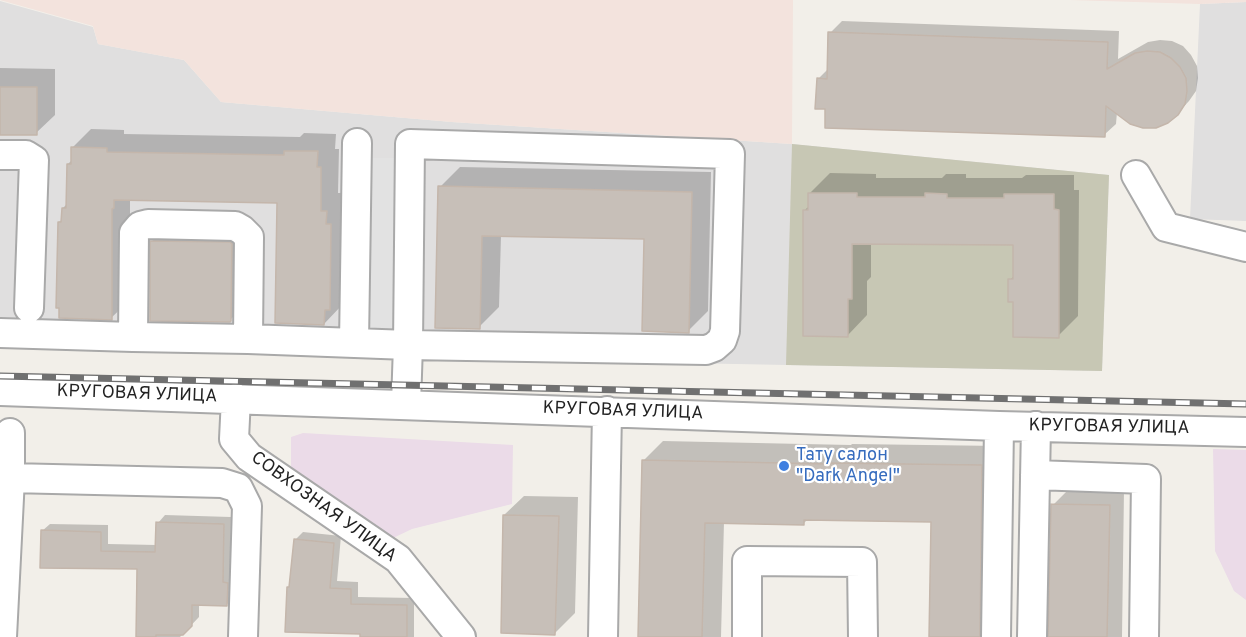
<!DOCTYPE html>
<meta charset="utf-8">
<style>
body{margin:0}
canvas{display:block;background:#f2efe9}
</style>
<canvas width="1246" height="637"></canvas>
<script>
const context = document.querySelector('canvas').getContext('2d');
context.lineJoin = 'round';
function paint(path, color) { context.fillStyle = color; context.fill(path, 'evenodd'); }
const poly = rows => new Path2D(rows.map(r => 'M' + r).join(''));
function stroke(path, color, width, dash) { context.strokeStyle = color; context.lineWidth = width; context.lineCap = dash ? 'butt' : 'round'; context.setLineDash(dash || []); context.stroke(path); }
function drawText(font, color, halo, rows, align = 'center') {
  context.font = font + ' Overpass,sans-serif'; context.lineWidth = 4.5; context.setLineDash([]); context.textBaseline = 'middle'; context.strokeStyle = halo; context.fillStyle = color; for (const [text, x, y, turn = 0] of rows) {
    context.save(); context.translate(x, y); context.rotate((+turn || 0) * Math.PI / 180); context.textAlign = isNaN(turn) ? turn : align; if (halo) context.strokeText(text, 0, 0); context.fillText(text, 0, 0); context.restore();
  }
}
paint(poly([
 [0,1,93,27,98,44,184,60,221,102,452,122,792,144,1109,175,1102,371,683,363,0,347],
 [1246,2,1246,221,1190,219,1200,4]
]), '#e0dfdf');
paint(poly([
 [303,433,513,445,512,504,412,529,391,539,291,468,291,437],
 [1213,449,1246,450,1246,600,1234,591,1215,551]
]), '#ebdbe8');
paint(poly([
 [0,0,793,0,792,144,452,122,221,102,184,60,98,44,93,26],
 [1069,0,1246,0,1246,2,1200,4]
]), '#f3e3dd');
paint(poly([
 [792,144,1109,175,1102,371,786,365]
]), '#c7c7b4');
paint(poly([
 [363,158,395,158,394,336,361,335]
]), '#e2e2e2');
paint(poly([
 [842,21,1119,31,1118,59,1148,42,1160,40,1172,41,1183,46,1191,55,1197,66,1198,78,1196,91,1189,101,1177,114,1117,112,1116,124,1104,135,827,108,818,79,829,68,830,33],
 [0,68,55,69,55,115,36,133,0,133],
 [91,129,124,130,124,134,300,137,304,133,336,134,335,149,339,149,338,193,344,193,342,305,324,324,278,202,130,199,130,300,111,318,59,222,63,219,63,208,68,203,68,164,72,160,72,148],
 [460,167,711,172,708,311,688,331,645,238,501,235,499,307,479,327,440,187],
 [830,173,876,174,876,178,942,178,946,174,966,174,966,178,1022,178,1026,175,1074,175,1074,190,1079,190,1078,316,1058,336,1014,301,1010,280,1015,275,1015,243,871,243,871,277,867,281,867,315,848,335,805,210,810,205,810,193],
 [155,239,234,241,233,317,229,321,152,241],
 [663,441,851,445,852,444,1001,446,1004,637,931,637,932,520,808,519,803,524,724,522,721,637,639,637,643,461],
 [1068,490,1124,490,1122,637,1050,637,1053,505],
 [524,496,578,497,575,613,555,633,504,515],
 [165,515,231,517,230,576,235,576,234,597,227,604,199,604,199,617,180,637,138,637,139,568,42,531,50,524,108,525,108,544,157,545,158,523],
 [303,532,341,536,337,581,358,582,358,597,414,598,414,637,362,637,362,633,288,588,291,585,295,540]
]), '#0003');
const building = poly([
 [828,32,1108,42,1107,69,1135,53,1147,51,1160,52,1171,58,1180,67,1186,78,1187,91,1185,104,1178,115,1168,123,1156,128,1143,128,1130,124,1106,106,1105,137,825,128,825,109,815,109,817,78,827,79,828,32],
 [0,87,37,87,37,135,0,135,0,87],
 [71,147,107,148,107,152,284,155,284,151,318,151,317,167,321,167,321,211,327,211,326,224,331,224,330,310,325,310,324,325,275,323,277,203,114,200,114,208,112,209,112,320,59,318,59,308,56,308,58,222,61,222,62,208,66,208,67,164,71,164,71,147],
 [438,186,692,192,689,333,642,331,644,239,482,236,480,329,435,328,438,186],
 [808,193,857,193,857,197,925,197,925,193,947,194,947,198,1004,198,1004,194,1054,194,1054,209,1059,210,1059,338,1013,337,1013,302,1008,302,1008,279,1013,279,1013,245,852,244,852,299,848,299,848,337,803,336,803,210,808,210,808,193],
 [150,241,230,242,232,244,231,321,230,322,150,321,150,241],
 [642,460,830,464,830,463,982,465,980,637,929,637,931,522,804,520,804,525,705,523,702,637,638,637,642,460],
 [1051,504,1110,505,1107,637,1048,637,1051,504],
 [503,515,559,516,555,635,501,633,503,515],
 [156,522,224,524,223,582,228,583,227,606,192,605,192,626,183,635,156,635,156,637,136,637,137,569,40,568,41,530,101,532,101,551,155,552,156,522],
 [294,539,334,543,330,588,351,589,351,604,407,605,407,637,360,637,360,634,285,632,287,587,289,587,294,539]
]);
paint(building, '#c7bfb8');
stroke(building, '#c4b6ab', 1.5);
const minor = poly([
 [0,155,26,155,34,160,29,308],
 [1136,175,1166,227,1246,247],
 [0,333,133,337],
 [248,339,133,337,134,233,140,226,148,224,235,226,242,230,249,237,248,339,408,345,706,350,714,347,722,340,725,331,730,154,410,144,408,345,406,404],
 [354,343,357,143],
 [0,391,999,426,1246,432],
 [236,398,234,439,249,457,398,559,461,637],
 [1035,475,1146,479,1144,637],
 [10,478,222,483,238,488,247,506,243,637],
 [2,637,10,478,10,433],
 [603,637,607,411],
 [747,637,747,561,862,562,863,637],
 [996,637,999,426],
 [1032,637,1036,426]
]);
stroke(minor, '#a9a9a9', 32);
stroke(minor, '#fff', 28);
const rail = poly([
 [0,376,1246,404]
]);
stroke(rail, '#707070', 7);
stroke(rail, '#fff', 4.5, [14]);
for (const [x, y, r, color] of [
 [784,466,6,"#3f7fe0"]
]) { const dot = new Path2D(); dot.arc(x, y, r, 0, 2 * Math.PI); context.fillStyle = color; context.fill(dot); stroke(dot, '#fff', 2); }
drawText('18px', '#222', '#fff', [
 ["КРУГОВАЯ УЛИЦА",137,395,2],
 ["КРУГОВАЯ УЛИЦА",623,412,2],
 ["КРУГОВАЯ УЛИЦА",1109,428,1],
 ["СОВХОЗНАЯ УЛИЦА",323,508,36]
]);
drawText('18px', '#366cbe', '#fff', [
 ["Тату салон",796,456],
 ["\"Dark Angel\"",796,477]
], 'left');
</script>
